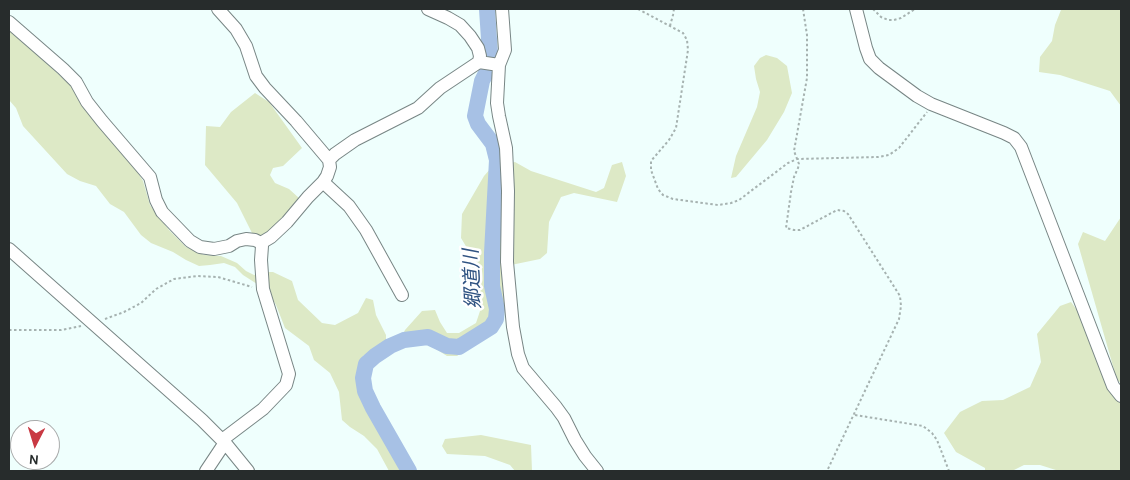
<!DOCTYPE html>
<meta charset="utf-8">
<style>
body{margin:0}
#map{position:relative;width:1130px;height:480px;overflow:hidden;background:#effffd;font-family:Karla,sans-serif}
canvas{display:block}
.frame{position:absolute;inset:0;border:10px solid #272c2c;pointer-events:none}
.north{position:absolute;left:10px;top:420px;width:50px;height:50px;box-sizing:border-box;background:#fff;border:1px solid #a9abab;border-radius:50%;rotate:185deg;font-size:14px;font-weight:700;line-height:20px;text-align:center;color:#272c2c}
.north::after{content:'';display:block;margin:auto;width:18px;height:22px;background:#c93943;clip-path:polygon(50% 0,100% 100%,50% 72%,0 100%)}
</style>
<div id="map">
<canvas width="1130" height="480"></canvas>
<div class="frame"></div>
<div class="north">N</div>
</div>
<script>
const context = document.querySelector('canvas').getContext('2d');
context.lineJoin = 'round';
function paint(path, color) { context.fillStyle = color; context.fill(path, 'evenodd'); }
const poly = rows => new Path2D(rows.map(r => 'M' + r).join(''));
function stroke(path, color, width, dash) { context.strokeStyle = color; context.lineWidth = width; context.lineCap = dash ? 'butt' : 'round'; context.setLineDash(dash || []); context.stroke(path); }
function drawText(font, color, halo, rows, align = 'center') {
  context.font = font + ' Karla,"Noto Sans JP",sans-serif'; context.lineWidth = 5; context.setLineDash([]); context.textBaseline = 'middle'; context.strokeStyle = halo; context.fillStyle = color; for (const [text, x, y, turn = 0] of rows) {
    context.save(); context.translate(x, y); context.rotate((+turn || 0) * Math.PI / 180); context.textAlign = isNaN(turn) ? turn : align; if (halo) context.strokeText(text, 0, 0); context.fillText(text, 0, 0); context.restore();
  }
}
paint(poly([
 [1092,9,1121,9,1121,106,1110,91,1060,75,1039,72,1040,57,1052,41,1055,25,1061,10,1091,10],
 [9,29,19,37,70,85,103,131,132,163,143,181,150,205,169,230,186,247,204,255,221,256,237,263,246,271,254,275,265,272,273,272,292,281,298,300,322,323,335,325,358,313,366,298,373,300,376,315,386,335,386,343,363,356,357,372,358,391,367,412,387,443,400,471,389,471,377,449,364,436,350,427,342,420,339,392,330,373,314,360,309,346,285,328,276,305,268,291,243,275,235,267,224,263,210,265,199,266,186,260,173,252,151,243,141,235,124,212,110,204,96,186,80,181,67,174,23,126,16,108,9,100],
 [766,55,777,58,787,66,792,93,784,112,767,140,736,177,731,178,736,156,757,107,760,92,756,79,754,66,760,58],
 [255,93,269,102,302,148,283,166,273,168,270,175,275,183,289,189,299,198,283,225,265,238,252,233,237,203,205,165,206,126,220,127,231,112],
 [515,162,531,171,596,192,604,188,612,165,622,162,626,176,617,202,574,193,561,197,549,222,547,253,540,259,511,265,504,292,504,310,491,333,457,356,447,356,431,346,420,343,411,345,402,336,405,330,422,311,435,310,440,322,447,333,459,333,476,323,480,311,470,253,461,238,462,214,484,176,491,168],
 [1121,217,1121,383,1117,380,1078,244,1083,232,1105,241],
 [1071,302,1085,321,1121,401,1121,471,1059,471,1040,465,1024,465,1012,471,985,471,985,468,956,452,944,433,960,412,982,401,1003,400,1030,387,1041,362,1037,334,1060,306],
 [481,435,531,445,532,471,515,471,510,465,485,456,447,454,442,446,445,439]
]), '#dde9c6');
stroke(poly([
 [409,471,373,408,365,391,363,378,366,364,375,356,390,346,404,340,428,337,447,346,459,347,491,327,496,319,497,309,492,286,492,253,497,160,493,144,478,124,475,116,482,81,489,67,490,54,487,9]
]), '#a7c1e5', 16);
const minor = poly([
 [218,9,236,29,246,46,256,76,265,88,296,121,329,160,330,167,327,176,323,182,308,197,287,222,271,237,261,243],
 [428,9,448,18,460,25,470,36,478,48,480,56,479,62],
 [502,9,505,50,499,65,497,103,499,116,506,148,508,191,507,262,513,327,518,354,523,368,556,407,564,418,575,440,585,456,597,471],
 [856,9,866,48,870,59,879,68,917,96,931,104,1004,133,1014,138,1021,147,1113,386,1121,396],
 [9,22,63,69,76,82,87,102,102,121,150,177,156,200,162,212,190,241,200,247,214,249,229,246,237,241,246,239,255,240,261,243,262,246,261,260,263,289,289,374,286,385,263,409,222,440],
 [329,160,335,154,355,140,418,108,440,88,479,62,499,65],
 [323,182,349,206,366,230,402,295],
 [9,249,202,420,226,444,248,471],
 [206,471,222,447,226,444]
]);
stroke(minor, '#788685', 14);
stroke(poly([
 [638,9,683,33,687,40,688,50,676,128,669,140,651,161,651,170,658,189,663,195,673,199,718,205,731,203,739,200,788,163,797,159,878,157,889,155,899,148,927,112],
 [803,9,807,35,807,78,794,151,799,164,798,168,794,177,791,192,786,228,794,230,800,230,837,210,844,211,848,214,900,296,901,306,899,319,827,471],
 [873,9,881,17,888,20,894,20,901,18,915,9],
 [670,26,673,15,674,9],
 [105,319,124,312,141,303,156,289,174,279,197,276,218,277,252,287],
 [9,330,61,330,81,326],
 [855,415,923,426,932,433,937,440,949,471]
]), '#a6b2b0', 2, [2.5, 2.5]);
stroke(minor, '#fff', 12);
drawText('italic 20px', '#305382', '#fff', [
 ["郷道川",473,279,-93]
]);
</script>
